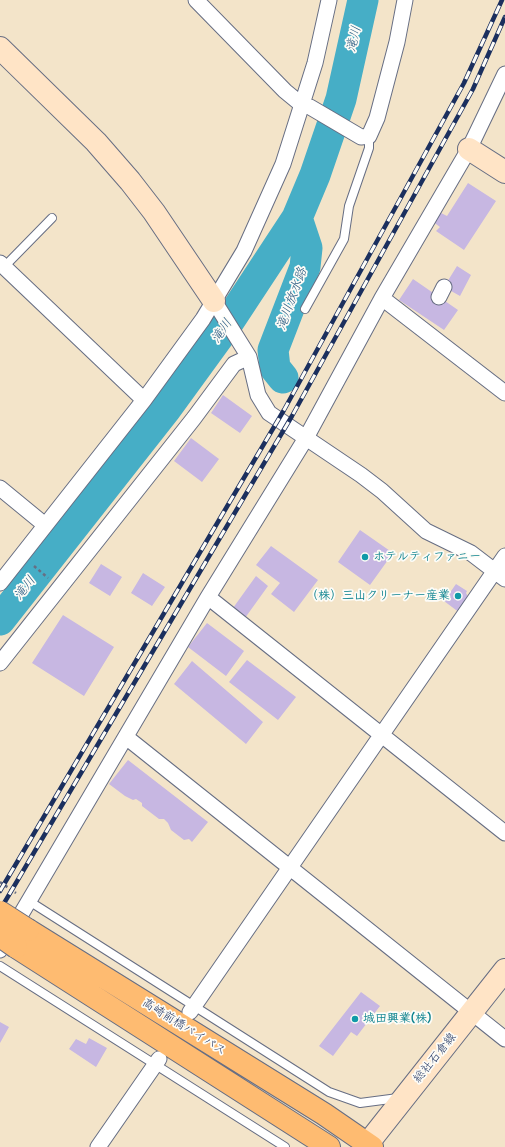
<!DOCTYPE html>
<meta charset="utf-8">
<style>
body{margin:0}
canvas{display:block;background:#f3e4c9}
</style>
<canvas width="505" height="1147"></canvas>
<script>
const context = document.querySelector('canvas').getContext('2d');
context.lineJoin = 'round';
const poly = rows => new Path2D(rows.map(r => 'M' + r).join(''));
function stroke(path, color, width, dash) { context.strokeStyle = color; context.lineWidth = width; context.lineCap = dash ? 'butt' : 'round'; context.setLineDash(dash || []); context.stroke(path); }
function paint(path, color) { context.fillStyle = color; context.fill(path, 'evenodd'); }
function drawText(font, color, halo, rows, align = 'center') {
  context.font = font + ' "Patrick Hand","Klee One",sans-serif'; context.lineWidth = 3.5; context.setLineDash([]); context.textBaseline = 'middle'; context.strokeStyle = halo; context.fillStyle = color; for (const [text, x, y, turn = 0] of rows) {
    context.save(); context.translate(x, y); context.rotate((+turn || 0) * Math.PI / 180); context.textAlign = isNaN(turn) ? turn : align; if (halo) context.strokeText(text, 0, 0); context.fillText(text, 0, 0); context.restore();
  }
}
stroke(poly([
 [283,378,275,368,273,350,305,267,307,248,297,218],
 [0,620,166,409,222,332,297,218,315,175,341,99,363,0]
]), '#46aec6', 31);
paint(poly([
 [468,183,496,201,464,250,436,231,440,227,432,221,439,212,447,216],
 [457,266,471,275,460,296,444,287],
 [413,279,458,310,444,330,399,300],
 [223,395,252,416,240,433,211,413],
 [191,438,219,459,202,482,174,461],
 [360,530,393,553,370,585,338,562],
 [271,546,318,580,294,612,271,594,280,583,256,565],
 [101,564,122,577,110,596,89,583],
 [143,573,165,587,152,606,131,593],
 [256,576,268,586,245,618,233,608],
 [456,584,467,591,466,593,470,600,460,613,444,601],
 [63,615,114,647,84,696,32,663],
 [207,623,244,651,226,676,188,647],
 [247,660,296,697,278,720,229,682],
 [192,661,263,722,246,744,174,684],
 [128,760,208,822,192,842,189,839,184,840,171,830,168,823,164,819,159,819,142,806,142,803,136,799,133,800,125,796,109,784],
 [361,992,380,1006,357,1036,351,1032,333,1056,319,1046],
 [0,1022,9,1027,0,1043],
 [89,1038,107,1048,96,1067,69,1049,76,1039,86,1044]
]), '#c7b7e2');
const lane = poly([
 [4,267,52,218],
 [305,309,344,239,349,206,369,148,369,136],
 [29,901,329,1092,360,1103,398,1098],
 [0,966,285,1147]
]);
const street = poly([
 [196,0,285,91,302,105,310,107,361,137,369,136,377,118,397,42,405,0],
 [0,263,144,400],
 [439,297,444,287],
 [382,298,505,393],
 [214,301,249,357,258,395,269,413,361,475,382,491,426,531,471,553,505,579],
 [0,488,45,525],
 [0,583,144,400,203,319,244,251,283,164,315,63,329,0],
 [208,597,505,833],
 [0,663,194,418,234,364,249,357],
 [126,737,505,1039],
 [0,950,208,597,306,438,382,298,469,149,505,74],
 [190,1012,505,556],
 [98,1147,159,1059]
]);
const secondary = poly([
 [0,48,96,142,130,181,154,212,214,301],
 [469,149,505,172],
 [365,1147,505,970]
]);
const highway = poly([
 [28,930,324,1114,372,1147],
 [16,947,329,1147]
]);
stroke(lane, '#676e83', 10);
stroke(street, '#676e83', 17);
stroke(secondary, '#676e83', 24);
stroke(highway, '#676e83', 24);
stroke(poly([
 [34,566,48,578],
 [0,882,16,893]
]), '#676e83', 2.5, [3, 3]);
stroke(lane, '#fff', 8);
stroke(street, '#fff', 15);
stroke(secondary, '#ffe4c6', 22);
stroke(highway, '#febb71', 22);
const rail = poly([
 [0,891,284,410,464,83,502,0],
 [0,910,292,416,473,89,505,17]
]);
stroke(rail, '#1b2f5e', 4.5);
stroke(rail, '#fdfcf7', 3, [9]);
const highwayBridge = poly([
 [0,912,28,930],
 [0,936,16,947]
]);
stroke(highwayBridge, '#676e83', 24, []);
stroke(highwayBridge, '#febb71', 22);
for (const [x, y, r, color] of [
 [365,557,4,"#0f9aa8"],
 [458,596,4,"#0f9aa8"],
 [355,1019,4,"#0f9aa8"]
]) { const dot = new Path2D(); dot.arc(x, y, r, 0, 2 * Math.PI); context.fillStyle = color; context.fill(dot); stroke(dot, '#fdfcf7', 1.5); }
drawText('bold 12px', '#0d838f', '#fdfcf7', [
 ["ホテルティファニー",373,557],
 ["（株）三山クリーナー産業",450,596,"right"],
 ["城田興業(株)",363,1019]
], 'left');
drawText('12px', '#1b2f5e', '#fdfcf7', [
 ["高崎前橋バイパス",184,1027,32],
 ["総社石倉線",435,1058,-51]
]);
drawText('italic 13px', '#2a5b82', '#fdfcf7', [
 ["滝川",354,39,-77],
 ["滝川放水路",292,299,-70],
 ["滝川",222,331,-55],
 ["滝川",25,588,-52]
]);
</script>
